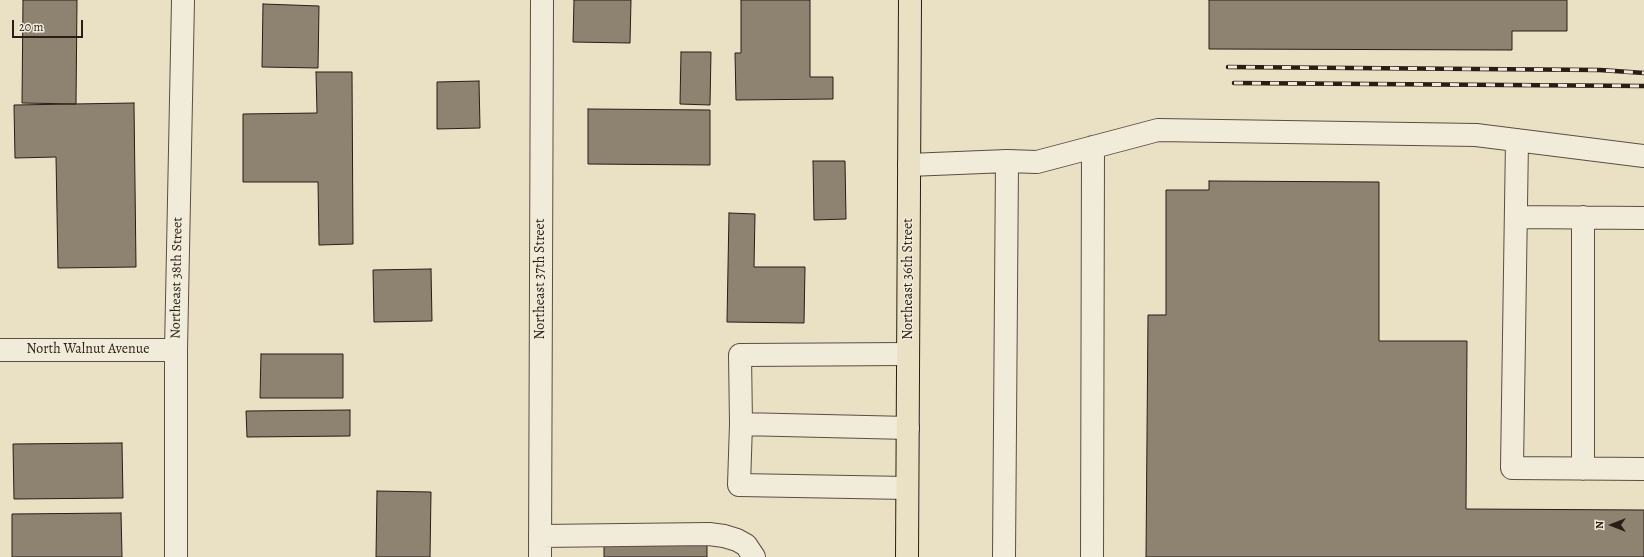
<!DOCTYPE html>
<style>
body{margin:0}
#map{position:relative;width:1644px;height:557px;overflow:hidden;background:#eae1c4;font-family:Alegreya,serif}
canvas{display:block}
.north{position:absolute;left:1592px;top:505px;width:40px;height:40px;-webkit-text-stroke:3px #f1ecd9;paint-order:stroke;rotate:270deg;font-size:11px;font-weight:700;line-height:16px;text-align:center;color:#2b1c16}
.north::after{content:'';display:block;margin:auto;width:14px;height:18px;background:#2b1c16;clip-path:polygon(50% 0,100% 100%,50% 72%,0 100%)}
.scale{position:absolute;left:12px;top:20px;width:71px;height:18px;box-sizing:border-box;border:2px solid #2b1c16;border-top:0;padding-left:5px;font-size:12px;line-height:14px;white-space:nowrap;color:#2b1c16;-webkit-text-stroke:3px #f1ecd9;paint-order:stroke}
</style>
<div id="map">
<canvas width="1644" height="557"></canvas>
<div class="north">N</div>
<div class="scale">20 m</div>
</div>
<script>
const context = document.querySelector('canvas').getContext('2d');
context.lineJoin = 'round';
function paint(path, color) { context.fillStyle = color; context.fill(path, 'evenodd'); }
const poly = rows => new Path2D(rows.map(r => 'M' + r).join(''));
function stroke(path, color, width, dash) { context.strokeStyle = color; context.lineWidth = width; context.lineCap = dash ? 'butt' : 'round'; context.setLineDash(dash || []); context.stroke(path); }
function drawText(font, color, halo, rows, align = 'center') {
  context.font = font + ' Alegreya,serif'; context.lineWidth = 3; context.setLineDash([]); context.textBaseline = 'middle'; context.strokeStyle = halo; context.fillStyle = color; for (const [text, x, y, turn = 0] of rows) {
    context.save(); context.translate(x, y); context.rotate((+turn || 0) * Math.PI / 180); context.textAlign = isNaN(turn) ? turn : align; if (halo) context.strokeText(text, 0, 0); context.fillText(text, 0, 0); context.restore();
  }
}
const building = poly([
 [23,0,77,0,76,104,22,103,23,0],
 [574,0,631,0,630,43,573,42,574,0],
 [741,0,810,0,810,77,833,77,833,99,736,100,735,53,741,53,741,0],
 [1209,0,1567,0,1567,31,1512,31,1512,50,1209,49,1209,0],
 [263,4,319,6,318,68,262,67,263,4],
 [681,52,711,52,710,105,680,104,681,52],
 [316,72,352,72,353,244,319,245,318,182,243,182,243,114,317,113,316,72],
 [479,81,480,128,437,129,437,82,479,81],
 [134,103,136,267,58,268,56,157,15,158,14,105,134,103],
 [588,109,710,110,710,165,588,164,588,109],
 [813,161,845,161,846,219,814,220,813,161],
 [1209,181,1379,182,1379,341,1467,341,1466,509,1644,510,1644,557,1146,557,1148,315,1166,315,1166,190,1209,190,1209,181],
 [729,213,755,214,754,267,805,267,804,323,727,322,729,213],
 [431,269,432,321,374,322,373,270,431,269],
 [261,354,343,354,343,398,260,398,261,354],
 [350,410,350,436,247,437,246,411,350,410],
 [122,443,123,498,14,499,13,444,122,443],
 [377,491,431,492,430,557,376,557,377,491],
 [121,513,122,557,12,557,12,514,121,513],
 [604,541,707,542,707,557,604,557,604,541]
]);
paint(building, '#8e8270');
stroke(building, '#2b1c16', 1);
const minor = poly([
 [1517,140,1512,468,1644,469],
 [1007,161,1037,162,1158,130,1476,135,1644,156],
 [909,165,1007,161,1004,557],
 [1516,217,1644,218],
 [0,350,176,350],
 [741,424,739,485,907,488],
 [908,428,741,424,740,355,908,354],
 [1583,469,1583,217],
 [540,536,709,534,724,536,737,540,746,545,754,557],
 [176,557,176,350,183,0],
 [540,557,542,0],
 [1092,557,1093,147]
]);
const major = poly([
 [907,557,910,0]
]);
stroke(minor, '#5b4d42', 24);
stroke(major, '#2b1c16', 24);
stroke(minor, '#f1ecd9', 22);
stroke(major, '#eae1c4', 22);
const rail = poly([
 [1228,67,1600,70,1644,73],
 [1234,83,1644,86]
]);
stroke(rail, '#2b1c16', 4.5);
stroke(rail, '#f1ecd9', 3, [9]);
drawText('14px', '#2b1c16', '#f1ecd9', [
 ["Northeast 38th Street",177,278,-89],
 ["Northeast 37th Street",541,279,-90],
 ["Northeast 36th Street",909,279,-90],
 ["North Walnut Avenue",88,350]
]);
</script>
